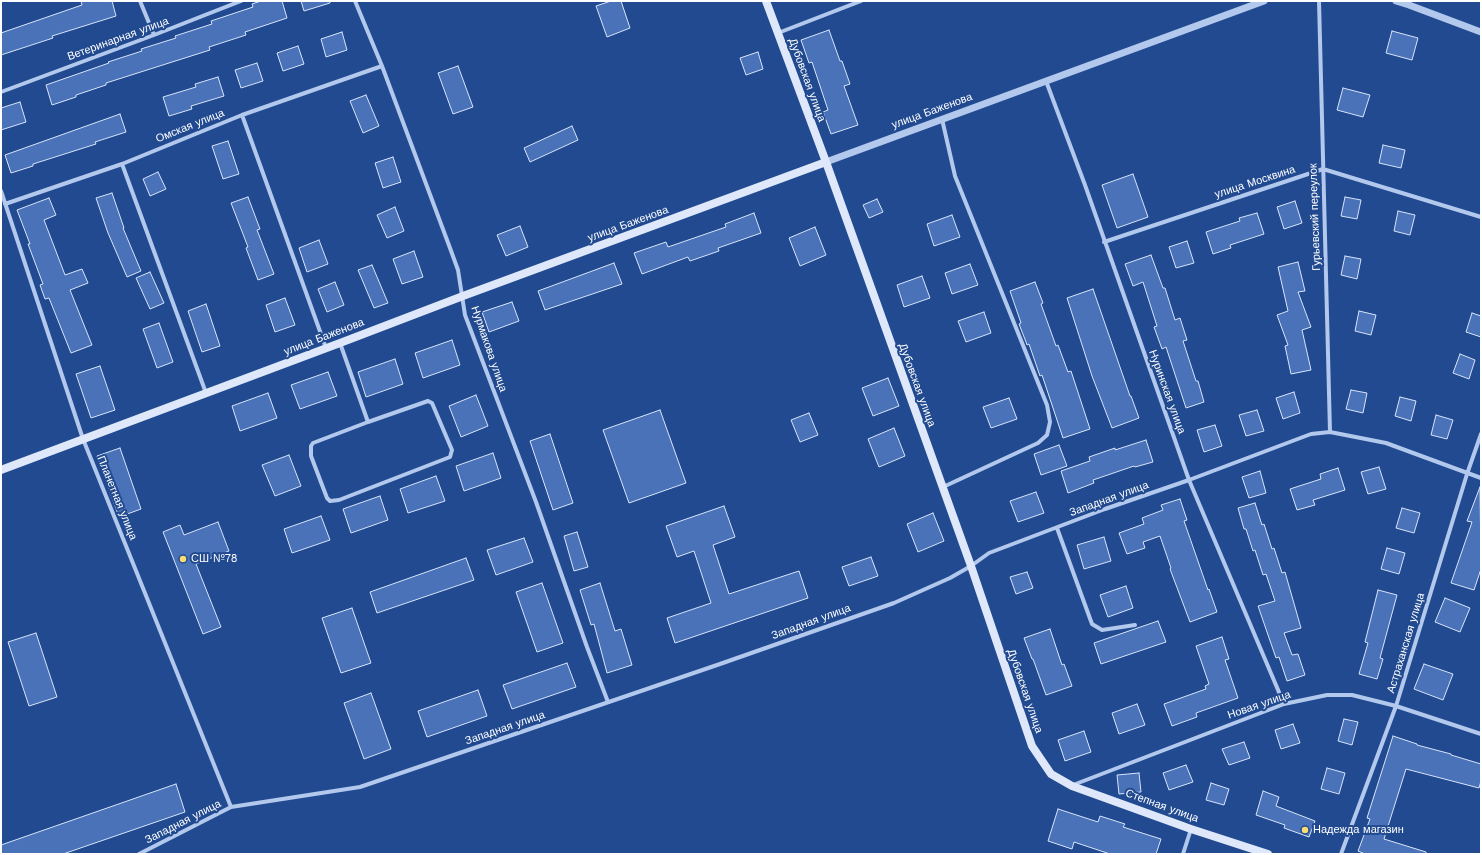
<!DOCTYPE html>
<meta charset="utf-8">
<style>
body{margin:0}
#map{position:relative;width:1482px;height:855px;overflow:hidden;background:#214a90;font-family:"Work Sans",sans-serif}
canvas{display:block}
.frame{position:absolute;inset:0;border:2px solid #fff;pointer-events:none}
</style>
<div id="map">
<canvas width="1482" height="855"></canvas>
<div class="frame"></div>
</div>
<script>
const context = document.querySelector('canvas').getContext('2d');
context.lineJoin = 'round';
function paint(path, color) { context.fillStyle = color; context.fill(path, 'evenodd'); }
const poly = rows => new Path2D(rows.map(r => 'M' + r).join(''));
function stroke(path, color, width, dash) { context.strokeStyle = color; context.lineWidth = width; context.lineCap = dash ? 'butt' : 'round'; context.setLineDash(dash || []); context.stroke(path); }
function drawText(font, color, halo, rows, align = 'center') {
  context.font = font + ' "Work Sans",sans-serif'; context.lineWidth = 4; context.setLineDash([]); context.textBaseline = 'middle'; context.strokeStyle = halo; context.fillStyle = color; for (const [text, x, y, turn = 0] of rows) {
    context.save(); context.translate(x, y); context.rotate((+turn || 0) * Math.PI / 180); context.textAlign = isNaN(turn) ? turn : align; if (halo) context.strokeText(text, 0, 0); context.fillText(text, 0, 0); context.restore();
  }
}
const building = poly([
 [81,1,112,1,116,16,52,36,53,38,1,55,1,33,82,5,81,1],
 [261,1,282,1,287,18,245,32,246,35,209,47,210,50,106,83,106,85,76,95,76,97,52,105,46,85,109,63,108,62,142,51,141,49,176,38,175,36,212,24,211,21,253,7,252,4,261,1],
 [301,1,330,1,330,3,304,11,301,1],
 [611,1,621,1,630,28,607,37,596,6,611,1],
 [829,30,840,61,842,61,850,84,844,86,858,125,831,134,823,112,828,110,812,62,809,63,801,40,829,30],
 [1392,31,1418,38,1412,60,1386,53,1392,31],
 [342,32,347,50,326,57,321,39,342,32],
 [298,46,304,64,283,71,277,53,298,46],
 [758,52,763,69,746,75,740,58,758,52],
 [257,63,263,81,241,88,235,70,257,63],
 [458,66,473,107,453,114,438,73,458,66],
 [218,77,224,96,191,106,192,109,169,116,163,97,196,87,195,84,218,77],
 [1343,88,1370,95,1363,117,1337,110,1343,88],
 [366,95,379,126,363,133,350,101,366,95],
 [20,102,26,122,1,130,1,108,20,102],
 [120,114,126,132,95,142,96,144,33,164,33,166,11,173,5,155,120,114],
 [572,126,578,140,530,162,524,148,572,126],
 [228,141,239,174,223,179,212,146,228,141],
 [1383,145,1405,150,1401,168,1379,163,1383,145],
 [393,157,401,182,383,188,375,163,393,157],
 [158,172,166,189,150,196,143,179,158,172],
 [1133,174,1148,217,1117,228,1102,185,1133,174],
 [112,193,124,228,123,228,141,271,127,277,108,233,96,198,112,193],
 [248,197,260,229,257,230,274,274,258,280,246,248,248,247,231,203,248,197],
 [1345,197,1361,200,1357,219,1341,216,1345,197],
 [49,198,56,215,44,220,65,275,82,269,88,283,70,290,92,345,71,353,49,298,45,299,40,285,43,284,28,244,30,244,17,210,49,198],
 [877,199,883,212,869,218,863,205,877,199],
 [1295,201,1302,223,1284,229,1277,207,1295,201],
 [395,207,404,231,387,238,377,215,395,207],
 [1398,211,1415,215,1410,235,1394,231,1398,211],
 [754,213,761,233,718,248,719,251,690,261,688,257,642,274,634,253,666,242,668,247,726,227,725,224,754,213],
 [1257,213,1264,234,1230,245,1231,248,1213,254,1206,232,1240,221,1239,218,1257,213],
 [952,215,960,237,934,246,927,224,952,215],
 [520,226,528,247,506,256,497,235,520,226],
 [815,227,826,255,800,266,789,238,815,227],
 [319,240,328,264,307,272,299,248,319,240],
 [1187,241,1194,263,1176,268,1169,247,1187,241],
 [414,251,423,277,402,284,393,259,414,251],
 [1151,255,1163,288,1165,288,1175,320,1180,318,1187,340,1183,341,1196,381,1198,381,1204,402,1186,408,1166,347,1162,349,1154,327,1157,326,1143,282,1133,286,1125,264,1151,255],
 [1345,256,1361,259,1357,279,1341,275,1345,256],
 [1298,262,1305,291,1298,292,1311,327,1302,330,1311,370,1291,374,1285,346,1288,345,1277,315,1288,311,1278,267,1298,262],
 [614,263,622,284,545,310,538,291,614,263],
 [970,264,978,285,952,294,945,273,970,264],
 [372,265,388,303,374,308,358,270,372,265],
 [150,272,164,303,150,309,136,278,150,272],
 [922,276,930,298,904,307,897,285,922,276],
 [335,282,344,305,327,312,318,289,335,282],
 [1035,282,1043,303,1041,304,1056,346,1058,345,1068,372,1071,371,1090,429,1063,438,1042,375,1040,376,1029,344,1027,345,1026,342,1019,324,1021,323,1010,291,1035,282],
 [1093,289,1130,396,1131,396,1139,418,1112,428,1092,376,1067,298,1093,289],
 [285,298,295,325,275,332,266,305,285,298],
 [512,302,519,321,489,332,482,312,512,302],
 [206,304,220,346,202,352,188,311,206,304],
 [1359,311,1376,315,1371,335,1355,331,1359,311],
 [984,312,991,333,966,342,958,321,984,312],
 [1472,313,1481,316,1481,337,1466,332,1472,313],
 [159,323,173,362,157,368,143,329,159,323],
 [452,340,460,365,423,378,415,353,452,340],
 [1460,354,1475,360,1469,379,1453,373,1460,354],
 [395,359,403,384,366,397,358,372,395,359],
 [100,366,115,410,91,418,76,374,100,366],
 [328,372,337,396,300,409,291,385,328,372],
 [888,378,899,406,873,416,862,388,888,378],
 [1351,390,1367,393,1363,413,1346,409,1351,390],
 [1294,392,1300,413,1283,419,1276,398,1294,392],
 [268,393,277,418,240,431,232,406,268,393],
 [476,395,488,426,461,437,449,406,476,395],
 [1400,397,1416,401,1411,421,1395,416,1400,397],
 [1009,398,1017,419,991,428,983,407,1009,398],
 [660,410,686,483,629,503,603,430,660,410],
 [1257,410,1264,431,1246,436,1239,415,1257,410],
 [809,413,818,435,800,442,791,420,809,413],
 [1436,415,1453,420,1447,439,1431,435,1436,415],
 [1215,425,1222,446,1204,452,1197,430,1215,425],
 [894,428,905,456,879,467,868,439,894,428],
 [550,434,573,503,553,510,530,441,550,434],
 [1146,440,1153,462,1135,467,1134,466,1093,480,1094,483,1068,493,1061,471,1090,461,1089,457,1115,448,1115,450,1146,440],
 [1059,445,1067,466,1041,475,1034,454,1059,445],
 [120,448,141,509,119,517,97,456,120,448],
 [493,453,501,478,464,491,456,466,493,453],
 [289,455,301,486,275,496,262,465,289,455],
 [1379,467,1386,489,1368,494,1361,472,1379,467],
 [1338,468,1345,490,1313,500,1315,505,1297,510,1290,489,1321,479,1320,474,1338,468],
 [1260,471,1266,493,1249,498,1242,477,1260,471],
 [436,476,445,501,408,513,400,489,436,476],
 [1480,487,1481,569,1474,590,1451,583,1472,522,1467,521,1480,487],
 [1036,492,1044,513,1018,522,1010,501,1036,492],
 [380,496,388,520,351,533,343,509,380,496],
 [1180,499,1187,520,1184,521,1208,590,1209,589,1217,612,1190,622,1170,569,1171,568,1160,536,1143,542,1145,548,1127,554,1119,533,1144,524,1142,518,1163,510,1161,505,1180,499],
 [1255,503,1262,525,1264,524,1272,549,1274,548,1282,573,1285,572,1301,628,1284,633,1292,655,1298,654,1305,675,1287,681,1279,657,1276,658,1258,606,1275,601,1266,574,1263,575,1255,550,1253,551,1246,529,1244,529,1238,508,1255,503],
 [724,506,735,537,713,545,729,594,799,571,808,598,675,643,667,618,711,603,694,551,677,557,666,526,724,506],
 [1402,508,1420,513,1414,533,1396,528,1402,508],
 [933,513,944,541,918,552,907,524,933,513],
 [321,516,330,540,292,553,284,529,321,516],
 [218,522,229,551,196,564,221,627,203,634,163,532,180,525,184,535,218,522],
 [577,532,588,567,574,571,564,536,577,532],
 [1104,537,1111,561,1084,569,1077,545,1104,537],
 [524,538,533,562,496,575,487,550,524,538],
 [1387,548,1405,553,1399,574,1381,569,1387,548],
 [871,557,878,576,849,586,842,567,871,557],
 [466,558,474,580,377,613,370,592,466,558],
 [1027,572,1033,588,1016,594,1010,577,1027,572],
 [542,583,563,643,537,652,516,592,542,583],
 [600,583,615,631,621,629,632,665,607,673,594,624,591,625,580,590,600,583],
 [1126,586,1133,608,1108,617,1100,595,1126,586],
 [1378,590,1397,595,1380,658,1383,659,1377,679,1359,674,1368,643,1365,642,1378,590],
 [1445,598,1470,608,1460,632,1435,622,1445,598],
 [352,608,371,663,341,673,322,618,352,608],
 [1158,621,1166,642,1101,664,1094,643,1158,621],
 [1050,629,1062,665,1064,664,1072,686,1046,695,1033,659,1032,659,1024,638,1050,629],
 [36,633,57,697,29,706,8,642,36,633],
 [1222,637,1229,659,1225,660,1238,698,1196,713,1197,717,1172,726,1164,704,1206,689,1205,686,1209,684,1196,646,1222,637],
 [567,663,576,687,512,709,503,685,567,663],
 [1424,664,1453,674,1443,700,1414,689,1424,664],
 [478,690,487,716,427,737,418,711,478,690],
 [371,693,391,749,364,759,344,703,371,693],
 [1137,704,1145,725,1119,734,1112,713,1137,704],
 [1344,719,1358,722,1352,745,1338,741,1344,719],
 [1293,724,1300,743,1281,749,1275,730,1293,724],
 [1084,731,1091,752,1065,761,1058,740,1084,731],
 [1393,736,1417,744,1417,745,1451,754,1451,755,1481,764,1481,781,1479,788,1406,769,1384,839,1426,852,1426,854,1365,854,1358,851,1370,819,1367,818,1393,736],
 [1244,742,1250,758,1229,765,1222,749,1244,742],
 [1186,765,1193,782,1169,790,1163,773,1186,765],
 [1327,768,1345,773,1339,794,1321,789,1327,768],
 [1139,773,1141,792,1119,794,1117,775,1139,773],
 [1211,783,1229,789,1224,805,1206,800,1211,783],
 [176,784,185,812,63,854,1,854,1,845,176,784],
 [1263,791,1279,797,1276,806,1315,821,1309,837,1284,828,1285,825,1256,815,1263,791],
 [1058,809,1098,822,1100,816,1125,824,1123,827,1161,839,1156,854,1110,854,1074,842,1072,849,1048,841,1058,809]
]);
paint(building, '#4a72b8');
stroke(building, '#d8e4f9', 1);
stroke(poly([
 [140,1,154,35],
 [355,1,382,66,450,248,458,270,465,315,536,502,587,647,608,702],
 [1319,1,1330,432],
 [778,33,861,1],
 [1046,81,1085,185,1189,480,1284,704],
 [1,92,154,35,241,1],
 [242,115,326,348],
 [942,119,955,176,1047,405,1050,422,1047,435,1038,443,943,487],
 [122,164,206,393],
 [1,191,83,439,231,807],
 [5,204,122,164,242,115,382,66],
 [1104,242,1323,169,1481,217],
 [340,343,368,422],
 [428,401,432,403,452,450,450,457,339,500,330,501,327,498,311,456,311,446,313,443,368,422,428,401],
 [1057,528,1092,624,1102,630,1135,625],
 [1073,785,1284,704,1327,695,1352,695,1396,706,1481,734],
 [139,854,231,807,360,787,720,664,894,603,950,578,971,566,989,553,1105,509,1189,480,1311,434,1330,432,1386,443,1481,478],
 [1183,854,1191,829],
 [1341,854,1396,706,1467,474,1481,434]
]), '#b2c8ed', 4);
stroke(poly([
 [1396,1,1409,5,1481,32],
 [826,162,1264,1]
]), '#b2c8ed', 7);
stroke(poly([
 [766,1,826,162,971,566,1032,746,1051,774,1072,786,1191,829,1268,854],
 [1,470,340,343,463,296,826,162]
]), '#dee8fa', 8);
for (const [x, y, r, color] of [
 [183,559,4,"#f9dc74"],
 [1305,830,4,"#f9dc74"]
]) { const dot = new Path2D(); dot.arc(x, y, r, 0, 2 * Math.PI); context.fillStyle = color; context.fill(dot); stroke(dot, '#214a90', 1.5); }
drawText('11px', '#fff', '#214a90', [
 ["Ветеринарная улица",118,39,-20],
 ["Дубовская улица",807,80,70],
 ["улица Баженова",932,111,-20],
 ["Омская улица",190,126,-22],
 ["улица Москвина",1255,182,-18],
 ["Гурьевский переулок",1315,217,-92],
 ["улица Баженова",628,224,-20],
 ["улица Баженова",324,337,-21],
 ["Нурмакова улица",489,349,71],
 ["Дубовская улица",917,385,70],
 ["Нуринская улица",1167,392,70],
 ["Планетная улица",117,498,68],
 ["Западная улица",1109,499,-20],
 ["Западная улица",811,622,-20],
 ["Астраханская улица",1406,643,-73],
 ["Дубовская улица",1025,691,71],
 ["Новая улица",1259,705,-19],
 ["Западная улица",505,728,-19],
 ["Степная улица",1162,806,20],
 ["Западная улица",183,822,-27]
]);
drawText('11px', '#fff', '#214a90', [
 ["СШ №78",191,559],
 ["Надежда магазин",1313,830]
], 'left');
</script>
